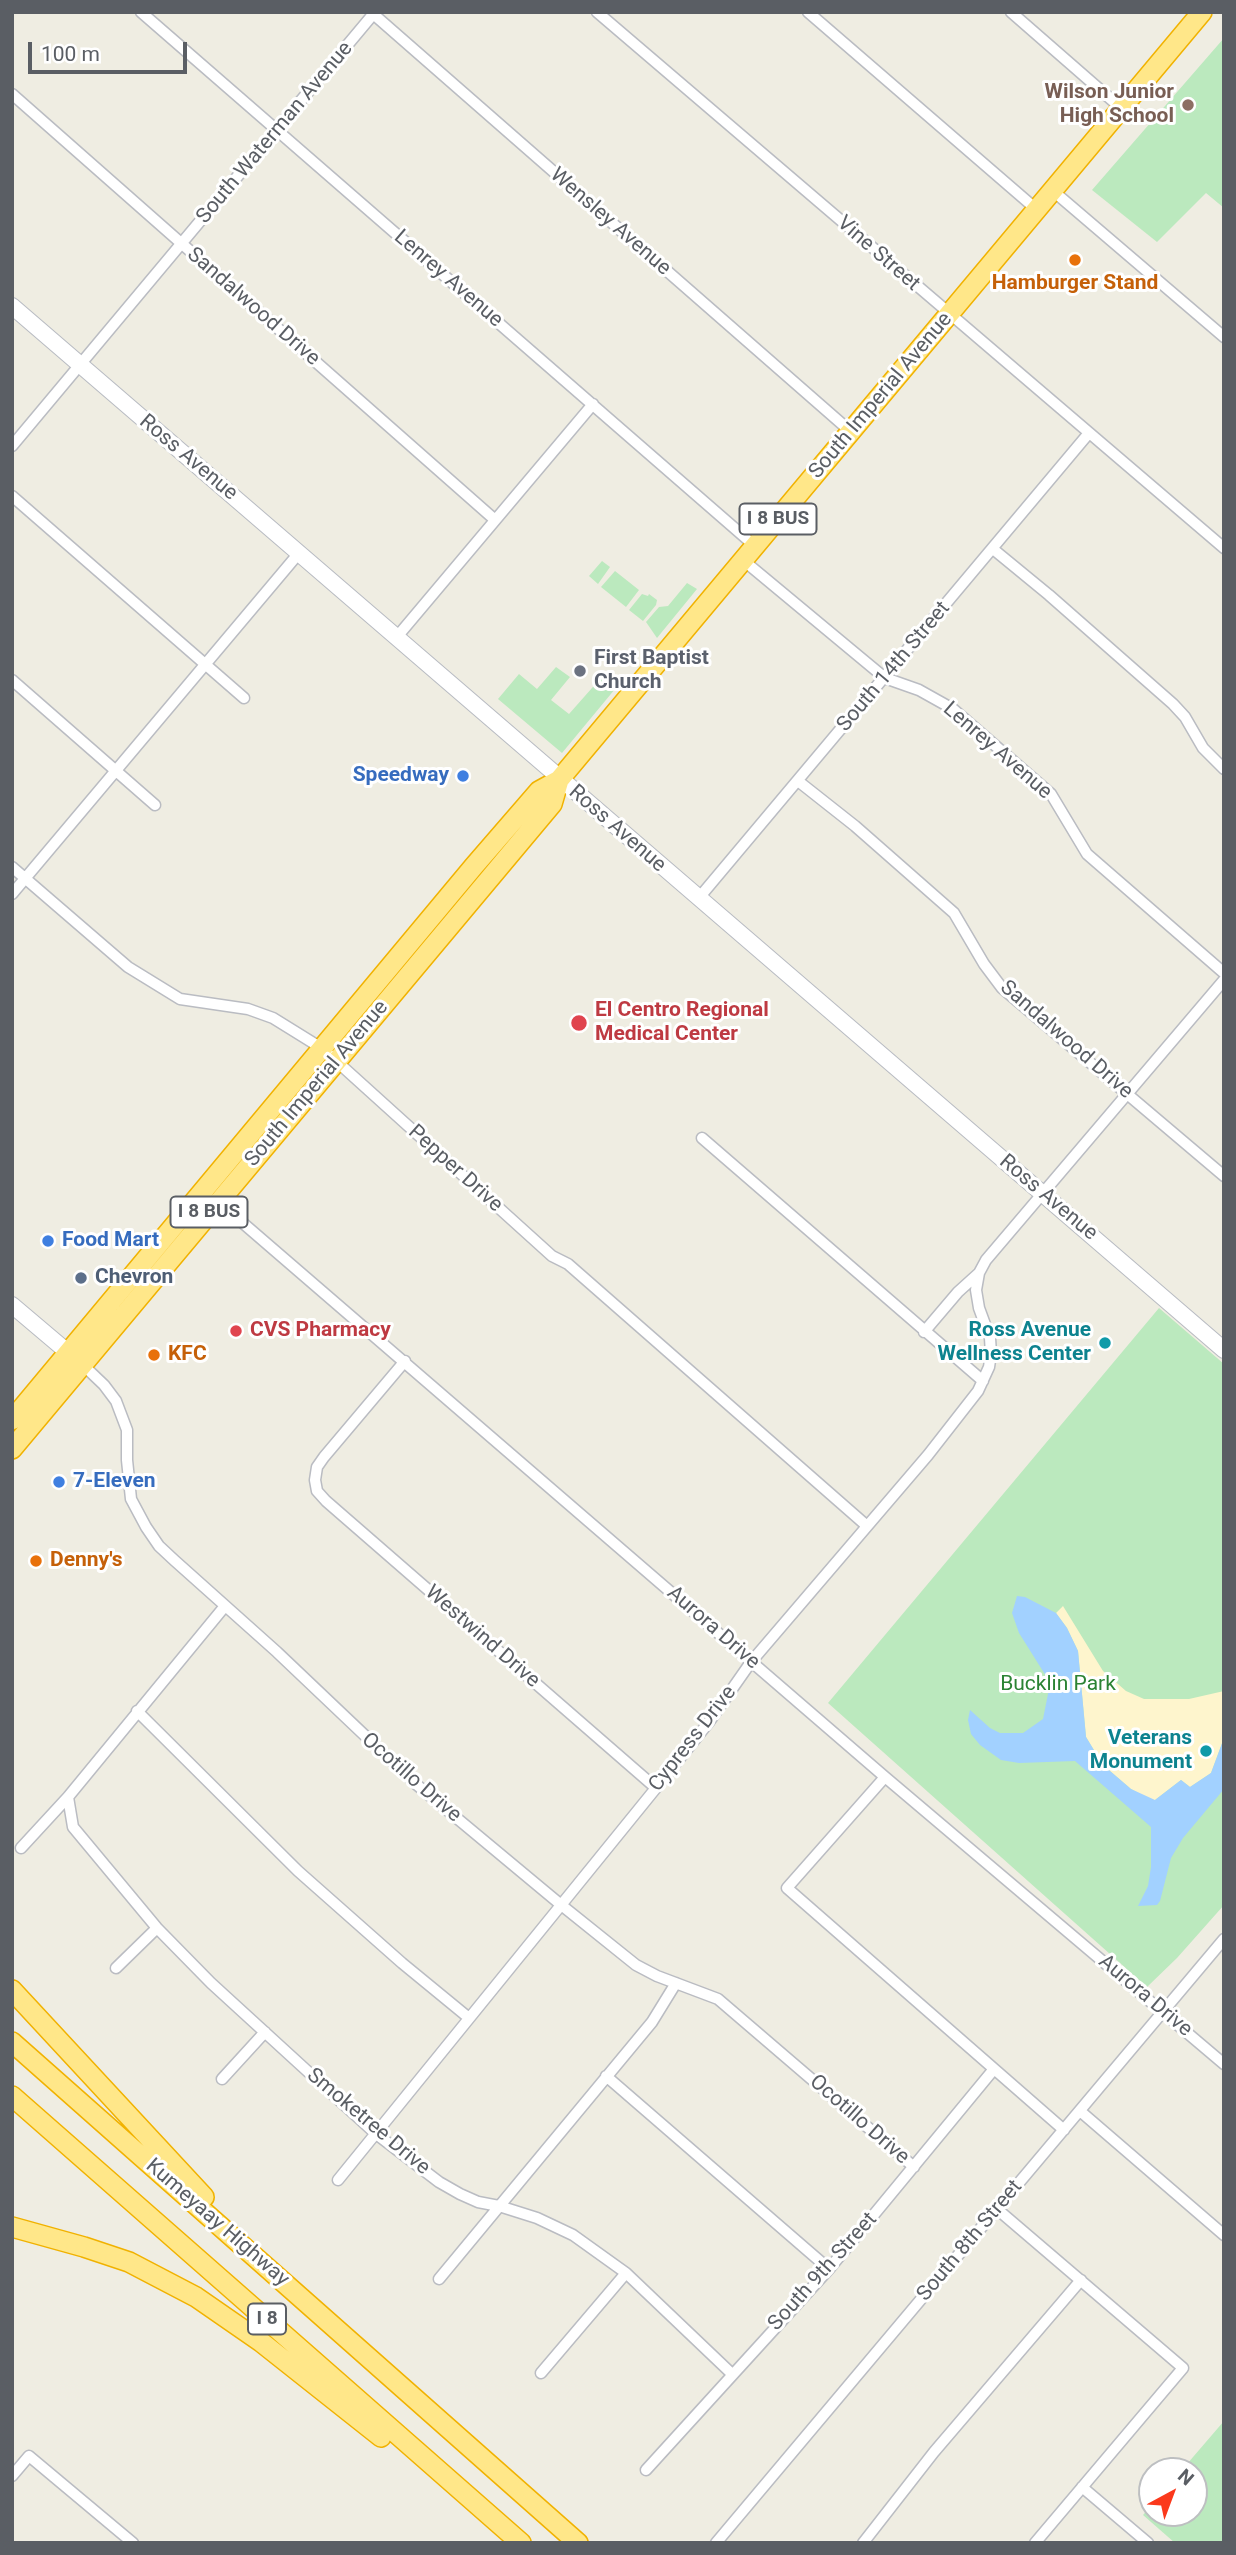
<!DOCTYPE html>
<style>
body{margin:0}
#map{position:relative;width:1236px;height:2555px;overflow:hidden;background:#efede2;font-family:Roboto,sans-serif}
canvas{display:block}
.frame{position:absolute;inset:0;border:14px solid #5a5e64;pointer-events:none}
.north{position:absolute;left:1138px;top:2457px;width:70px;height:70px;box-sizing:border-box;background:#fff;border:2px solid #bdbfc1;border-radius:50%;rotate:41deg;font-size:19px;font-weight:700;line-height:28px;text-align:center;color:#5a5e64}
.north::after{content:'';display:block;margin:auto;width:24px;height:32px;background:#fb391c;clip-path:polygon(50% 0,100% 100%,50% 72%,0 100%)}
.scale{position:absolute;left:28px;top:42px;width:159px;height:32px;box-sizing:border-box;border:4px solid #5a5e64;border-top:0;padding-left:9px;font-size:21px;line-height:24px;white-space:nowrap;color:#5a5e64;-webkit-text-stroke:5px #fff;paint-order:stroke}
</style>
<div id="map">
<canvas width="1236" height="2555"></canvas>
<div class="frame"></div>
<div class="north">N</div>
<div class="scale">100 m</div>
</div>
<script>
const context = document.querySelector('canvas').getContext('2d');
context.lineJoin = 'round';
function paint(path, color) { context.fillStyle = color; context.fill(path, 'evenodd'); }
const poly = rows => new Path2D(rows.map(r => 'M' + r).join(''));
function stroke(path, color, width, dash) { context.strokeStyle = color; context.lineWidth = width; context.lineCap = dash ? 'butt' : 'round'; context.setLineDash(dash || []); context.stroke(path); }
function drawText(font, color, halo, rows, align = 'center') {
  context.font = font + ' Roboto,sans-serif'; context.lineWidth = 6; context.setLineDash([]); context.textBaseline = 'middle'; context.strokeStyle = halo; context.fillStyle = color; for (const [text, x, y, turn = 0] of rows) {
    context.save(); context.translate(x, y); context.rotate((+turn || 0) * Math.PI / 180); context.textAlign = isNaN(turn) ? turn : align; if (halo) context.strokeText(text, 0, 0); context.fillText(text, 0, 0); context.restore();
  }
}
paint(poly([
 [1224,38,1224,208,1206,193,1157,242,1092,190],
 [602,561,610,567,598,584,589,576],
 [615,571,639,590,626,607,601,587],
 [687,583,697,589,657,638,646,622,659,607,668,606],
 [642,594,648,596,649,594,657,600,656,605,643,621,629,610],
 [556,667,570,677,551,700,569,714,607,671,620,683,562,753,498,699,519,674,537,689],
 [1159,1308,1224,1364,1224,1905,1177,1958,1147,1987,828,1703],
 [1224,2421,1224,2543,1175,2543,1143,2515,1152,2505,1152,2513,1194,2513,1194,2471,1181,2471]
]), '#bbe9be');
paint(poly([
 [1063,1606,1103,1671,1126,1691,1144,1699,1189,1699,1224,1691,1224,1738,1211,1773,1190,1787,1181,1780,1155,1800,1151,1800,1131,1789,1103,1765,1086,1737,1078,1651,1067,1628,1056,1613]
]), '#fef5cd');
paint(poly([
 [1017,1596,1025,1597,1056,1613,1067,1628,1078,1651,1086,1737,1103,1765,1131,1789,1155,1800,1181,1780,1190,1787,1211,1773,1224,1738,1224,1789,1183,1838,1171,1858,1160,1901,1157,1905,1138,1906,1148,1886,1151,1867,1151,1827,1075,1761,1019,1763,1001,1760,980,1745,971,1734,968,1720,970,1710,990,1728,1000,1733,1023,1733,1043,1719,1049,1689,1046,1676,1019,1633,1012,1613]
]), '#a2d1ff');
const street = poly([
 [141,12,755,546],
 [371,12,850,431],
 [597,12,1224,548],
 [808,12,1036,209],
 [1011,12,1121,108],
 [12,94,494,519],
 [1052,190,1224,337],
 [12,446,375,12],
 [12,496,244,698],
 [993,549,1049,595,1173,704,1185,717,1203,748,1224,769],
 [743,560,885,678,919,690,953,709,1051,794,1087,854,1224,973],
 [396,638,593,404],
 [12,680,155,805],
 [798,781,855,826,954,913,984,964,1002,988,1224,1176],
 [12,867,128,967,180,999,248,1009,273,1018,323,1049,552,1256,568,1264,867,1526],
 [12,894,299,553],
 [698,899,1089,433],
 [702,1138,983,1381],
 [215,1199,885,1777,1224,2064],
 [924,1332,958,1292,979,1273],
 [405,1361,324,1457,317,1467,315,1480,317,1491,326,1501,656,1788],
 [82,1364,104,1385,116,1401,127,1430,127,1460,131,1499,146,1527,159,1546,174,1560,277,1652,417,1785,560,1904,636,1965,657,1976,718,1999,914,2167],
 [137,1711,298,1871,402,1963,469,2018],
 [885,1777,787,1888,1064,2130],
 [68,1797,73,1827,157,1928,211,1983,375,2133,439,2182,460,2194,478,2202,499,2206,537,2218,573,2235,626,2273,732,2374],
 [21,1848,68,1797,225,1606],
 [116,1968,157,1928],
 [606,2076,829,2269],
 [222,2079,265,2032],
 [1080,2111,1224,2235],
 [338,2180,656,1788,709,1722,751,1662,928,1455,978,1391,989,1367,991,1354,990,1338,979,1308,976,1290,979,1273,986,1260,1224,980],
 [997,2209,1183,2368,1035,2543],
 [439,2279,652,2022,676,1983],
 [541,2373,626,2273],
 [646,2470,829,2269,994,2069],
 [12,2476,29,2456,133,2543],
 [1082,2487,1148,2543],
 [716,2543,1224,1939],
 [863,2543,934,2452,1081,2280]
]);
const secondary = poly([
 [12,306,1224,1350],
 [12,1305,77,1360]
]);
const highway = poly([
 [12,1420,474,866,539,791,559,780,1202,12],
 [12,1449,552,804,559,780],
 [12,1990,204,2197],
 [12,2042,578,2543],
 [12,2096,521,2543],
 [12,2227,84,2247,129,2262,196,2297,261,2342,381,2437]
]);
stroke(street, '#babcc2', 13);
stroke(secondary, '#b8bbc2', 18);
stroke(highway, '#f1b200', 22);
stroke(street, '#fff', 10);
stroke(secondary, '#fff', 16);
stroke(highway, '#ffe789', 19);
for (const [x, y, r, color] of [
 [1188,105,7,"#8d6e63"],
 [1075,260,7,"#e8710a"],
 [580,671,7,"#6b7280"],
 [463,776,7,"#3f7fe0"],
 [579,1023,9,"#e0444e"],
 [48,1241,7,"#3f7fe0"],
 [81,1278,7,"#5c6f8a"],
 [236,1331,7,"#e0444e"],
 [1105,1343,7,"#0f9aa8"],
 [154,1355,7,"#e8710a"],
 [59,1482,7,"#3f7fe0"],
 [36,1561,7,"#e8710a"],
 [1206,1751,7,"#0f9aa8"]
]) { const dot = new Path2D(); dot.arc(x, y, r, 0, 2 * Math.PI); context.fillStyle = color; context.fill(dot); stroke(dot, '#fff', 2.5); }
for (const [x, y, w] of [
 [778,519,77],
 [209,1212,77],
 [267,2319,38]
]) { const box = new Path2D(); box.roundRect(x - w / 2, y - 15.5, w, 31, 5); context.fillStyle = '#fff'; context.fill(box); stroke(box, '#5a5e64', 2); }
drawText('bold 19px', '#5a5e64', null, [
 ["I 8 BUS",778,519],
 ["I 8 BUS",209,1212],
 ["I 8",267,2319]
]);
drawText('bold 21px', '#785e54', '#fff', [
 ["Wilson Junior",1174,93],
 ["High School",1174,117]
], 'right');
drawText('21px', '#5a5e64', '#fff', [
 ["South Waterman Avenue",275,133,-50],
 ["Wensley Avenue",610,222,41],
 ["Vine Street",878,254,41],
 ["Lenrey Avenue",448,279,41],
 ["Sandalwood Drive",253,307,41],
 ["South Imperial Avenue",881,396,-50],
 ["Ross Avenue",188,458,40],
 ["South 14th Street",894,667,-50],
 ["Lenrey Avenue",997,751,41],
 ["Ross Avenue",617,829,41],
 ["Sandalwood Drive",1066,1040,41],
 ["South Imperial Avenue",317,1084,-50],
 ["Pepper Drive",455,1169,42],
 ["Ross Avenue",1048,1198,40],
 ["Aurora Drive",713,1628,41],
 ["Westwind Drive",482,1637,41],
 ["Cypress Drive",693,1739,-52],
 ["Ocotillo Drive",411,1778,41],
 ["Aurora Drive",1145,1996,40],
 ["Ocotillo Drive",859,2120,41],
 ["Smoketree Drive",368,2122,40],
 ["Kumeyaay Highway",217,2223,41],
 ["South 8th Street",970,2241,-50],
 ["South 9th Street",823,2272,-48]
]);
drawText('bold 21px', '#c56008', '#fff', [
 ["Hamburger Stand",1075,284,"center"],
 ["KFC",168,1355],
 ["Denny's",50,1561]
], 'left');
drawText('bold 21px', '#5b616d', '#fff', [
 ["First Baptist",594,659],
 ["Church",594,683]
], 'left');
drawText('bold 21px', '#366cbe', '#fff', [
 ["Speedway",449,776,"right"],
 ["Food Mart",62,1241],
 ["7-Eleven",73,1482]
], 'left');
drawText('bold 21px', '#be3a42', '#fff', [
 ["El Centro Regional",595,1011],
 ["Medical Center",595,1035],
 ["CVS Pharmacy",250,1331]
], 'left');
drawText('bold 21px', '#4e5e75', '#fff', [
 ["Chevron",95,1278]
], 'left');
drawText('bold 21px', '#0d838f', '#fff', [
 ["Ross Avenue",1091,1331],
 ["Wellness Center",1091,1355],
 ["Veterans",1192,1739],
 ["Monument",1192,1763]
], 'right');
drawText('21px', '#2b8334', '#fff', [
 ["Bucklin Park",1058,1685]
]);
</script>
